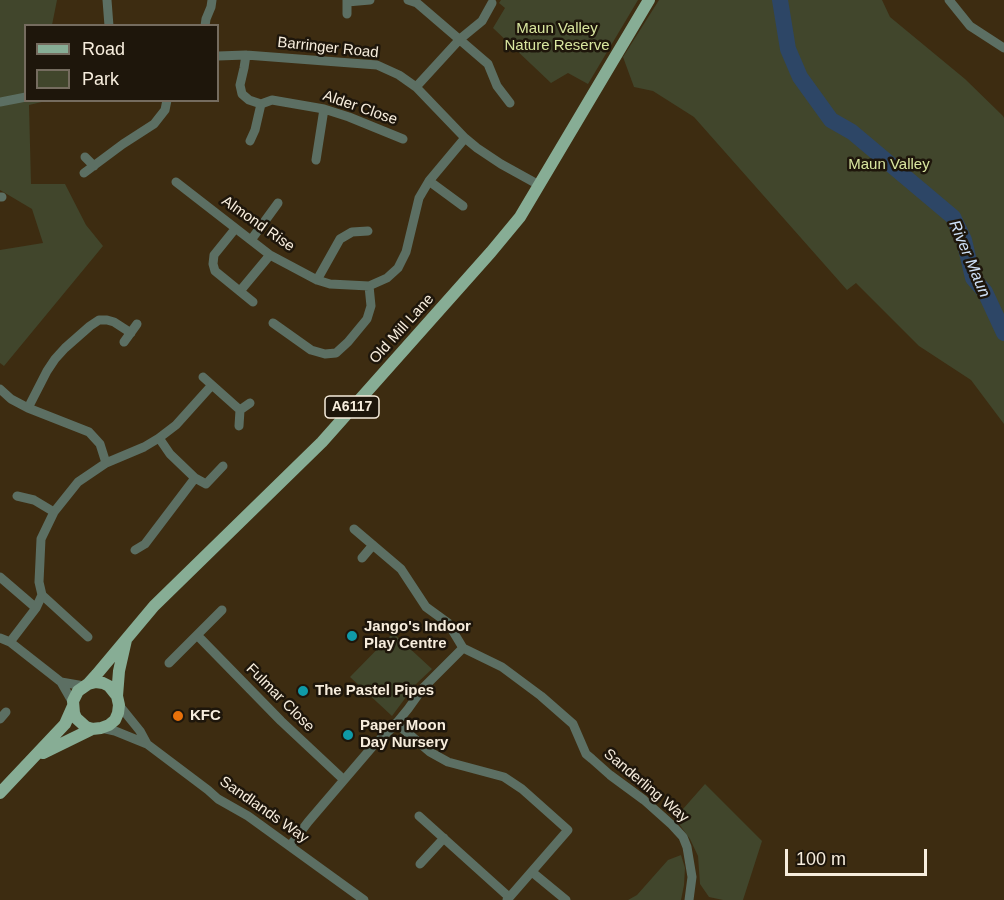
<!DOCTYPE html>
<style>
body{margin:0}
#map{position:relative;width:1004px;height:900px;overflow:hidden;background:#3d2c11;font-family:Helvetica,sans-serif}
canvas{display:block}
.legend{position:absolute;left:24px;top:24px;width:195px;height:78px;box-sizing:border-box;background:#1e160b;border:2px solid #756c5f;margin:0;padding:8px 10px;list-style:none;font-size:18px;color:#f7eddd}
.legend li{display:flex;align-items:center;gap:12px;height:30px}
.legend b{width:30px;border:2px solid #756c5f}
.scale{position:absolute;left:785px;top:849px;width:142px;height:27px;box-sizing:border-box;border:3px solid #f7eddd;border-top:0;padding-left:8px;font-size:18px;line-height:21px;white-space:nowrap;color:#f7eddd;-webkit-text-stroke:4px #1e160b;paint-order:stroke}
</style>
<div id="map">
<canvas width="1004" height="900"></canvas>
<ul class="legend">
<li><b style="height:8px;background:#87ad95"></b>Road</li>
<li><b style="height:16px;background:#41462c"></b>Park</li>
</ul>
<div class="scale">100 m</div>
</div>
<script>
const context = document.querySelector('canvas').getContext('2d');
context.lineJoin = 'round';
function paint(path, color) { context.fillStyle = color; context.fill(path, 'evenodd'); }
const poly = rows => new Path2D(rows.map(r => 'M' + r).join(''));
function stroke(path, color, width, dash) { context.strokeStyle = color; context.lineWidth = width; context.lineCap = dash ? 'butt' : 'round'; context.setLineDash(dash || []); context.stroke(path); }
function drawText(font, color, halo, rows, align = 'center') {
  context.font = font + ' Helvetica,sans-serif'; context.lineWidth = 5; context.setLineDash([]); context.textBaseline = 'middle'; context.strokeStyle = halo; context.fillStyle = color; for (const [text, x, y, turn = 0] of rows) {
    context.save(); context.translate(x, y); context.rotate((+turn || 0) * Math.PI / 180); context.textAlign = isNaN(turn) ? turn : align; if (halo) context.strokeText(text, 0, 0); context.fillText(text, 0, 0); context.restore();
  }
}
paint(poly([
 [0,0,57,0,52,25,26,26,26,100,46,101,29,105,31,184,65,184,86,225,103,246,4,366,0,363,0,250,43,243,32,209,0,190],
 [501,0,638,0,588,84,568,73,551,83,493,28,505,8,499,3],
 [659,0,882,0,890,17,965,79,1003,116,1004,118,1004,424,971,380,919,346,856,283,847,290,694,117,653,91,634,87,623,57],
 [393,633,432,669,415,685,392,716,350,677],
 [705,784,762,841,743,900,723,900,709,897,700,884,698,856,690,839,674,817,680,809,683,809],
 [681,855,685,868,684,885,681,900,628,900,637,895,668,860]
]), '#41462c');
stroke(poly([
 [780,0,788,49,800,77,831,120,852,132,953,217,964,240,973,278,985,292,1004,333]
]), '#2d4666', 16);
stroke(poly([
 [107,0,109,26],
 [347,0,347,14],
 [408,0,417,3,488,64,497,86,510,103],
 [949,0,970,26,1004,48],
 [347,2,370,0],
 [205,26,206,19,211,7,212,0],
 [246,55,244,68,240,85,242,94,249,100,261,104,272,100,324,109,349,117,403,139],
 [218,56,246,55,377,65,399,75,416,87,465,138,477,148,501,164,539,185],
 [416,87,460,39,482,21,492,3],
 [0,102,26,97],
 [250,141,255,130,261,104],
 [85,157,94,166],
 [316,160,324,109],
 [84,173,123,144,154,124,165,110,167,100],
 [429,181,463,206],
 [176,182,270,255,317,280,330,284,369,286,387,278,398,268,406,252,419,198,429,181,465,138],
 [0,197,2,197],
 [235,229,214,255,213,264,215,271,253,302],
 [251,240,278,203],
 [317,280,340,239,352,232,368,231],
 [240,291,270,255],
 [273,323,311,350,325,354,336,353,348,342,367,319,371,306,369,286],
 [124,342,137,324],
 [203,377,240,410,239,426],
 [0,389,11,399,28,408,89,432,100,444,106,463],
 [28,408,47,371,55,359,65,348,90,326,99,320,107,320,114,322,131,333],
 [240,410,250,403],
 [159,438,170,454,195,478,206,484,223,466],
 [17,496,34,500,54,512],
 [354,529,401,569,426,607,448,623,463,648,502,667,541,696,573,724,586,754,592,759,610,775,644,800,672,825,683,837,687,847,692,877,689,900],
 [135,550,145,544,195,478],
 [362,558,373,545],
 [0,577,36,608],
 [42,595,88,637],
 [197,635,281,721,344,780],
 [0,638,10,642,61,682,73,703],
 [10,642,36,608,42,595,39,582,41,539,54,512,78,482,106,463,144,447,159,438,176,425,212,385],
 [169,663,222,610],
 [61,682,84,686],
 [119,705,140,731,147,744],
 [0,719,6,712],
 [396,723,430,752,448,762,504,777,522,789,568,830,507,900],
 [101,728,115,731,147,744,208,790,218,799,248,816,364,900],
 [419,816,509,897],
 [290,846,308,822,373,746,394,726,408,709,423,688,463,648],
 [420,864,444,838],
 [532,872,566,900]
]), '#5c6f63', 9);
stroke(poly([
 [126,640,119,671,117,696,119,705,118,713,115,720,109,725,101,728,92,729,86,727,76,718,74,713,73,701,78,691,88,684,97,674,154,606,322,442,491,252,520,217,649,0],
 [88,684,96,682,103,683,109,686,117,696],
 [43,753,92,729],
 [0,793,65,724,73,706]
]), '#87ad95', 12);
for (const [x, y, r, color] of [
 [352,636,6,"#0f9aa8"],
 [303,691,6,"#0f9aa8"],
 [178,716,6,"#e8710a"],
 [348,735,6,"#0f9aa8"]
]) { const dot = new Path2D(); dot.arc(x, y, r, 0, 2 * Math.PI); context.fillStyle = color; context.fill(dot); stroke(dot, '#1e160b', 2); }
for (const [x, y, w] of [
 [352,407,54]
]) { const box = new Path2D(); box.roundRect(x - w / 2, y - 11, w, 22, 4.5); context.fillStyle = '#1e160b'; context.fill(box); stroke(box, '#f7eddd', 1.5); }
drawText('bold 14px', '#f7eddd', null, [
 ["A6117",352,407]
]);
drawText('15px', '#d9e69f', '#1e160b', [
 ["Maun Valley",557,29],
 ["Nature Reserve",557,46],
 ["Maun Valley",889,165]
]);
drawText('15px', '#f7eddd', '#1e160b', [
 ["Barringer Road",328,48,6],
 ["Alder Close",360,108,19],
 ["Almond Rise",258,224,35],
 ["Old Mill Lane",402,329,-48],
 ["Fulmar Close",280,698,45],
 ["Sanderling Way",646,786,40],
 ["Sandlands Way",264,810,35]
]);
drawText('bold 15px', '#f7eddd', '#1e160b', [
 ["Jango's Indoor",364,627],
 ["Play Centre",364,644],
 ["The Pastel Pipes",315,691],
 ["KFC",190,716],
 ["Paper Moon",360,726],
 ["Day Nursery",360,743]
], 'left');
drawText('italic 16px', '#cfe1f8', '#1e160b', [
 ["River Maun",969,259,67]
]);
</script>
